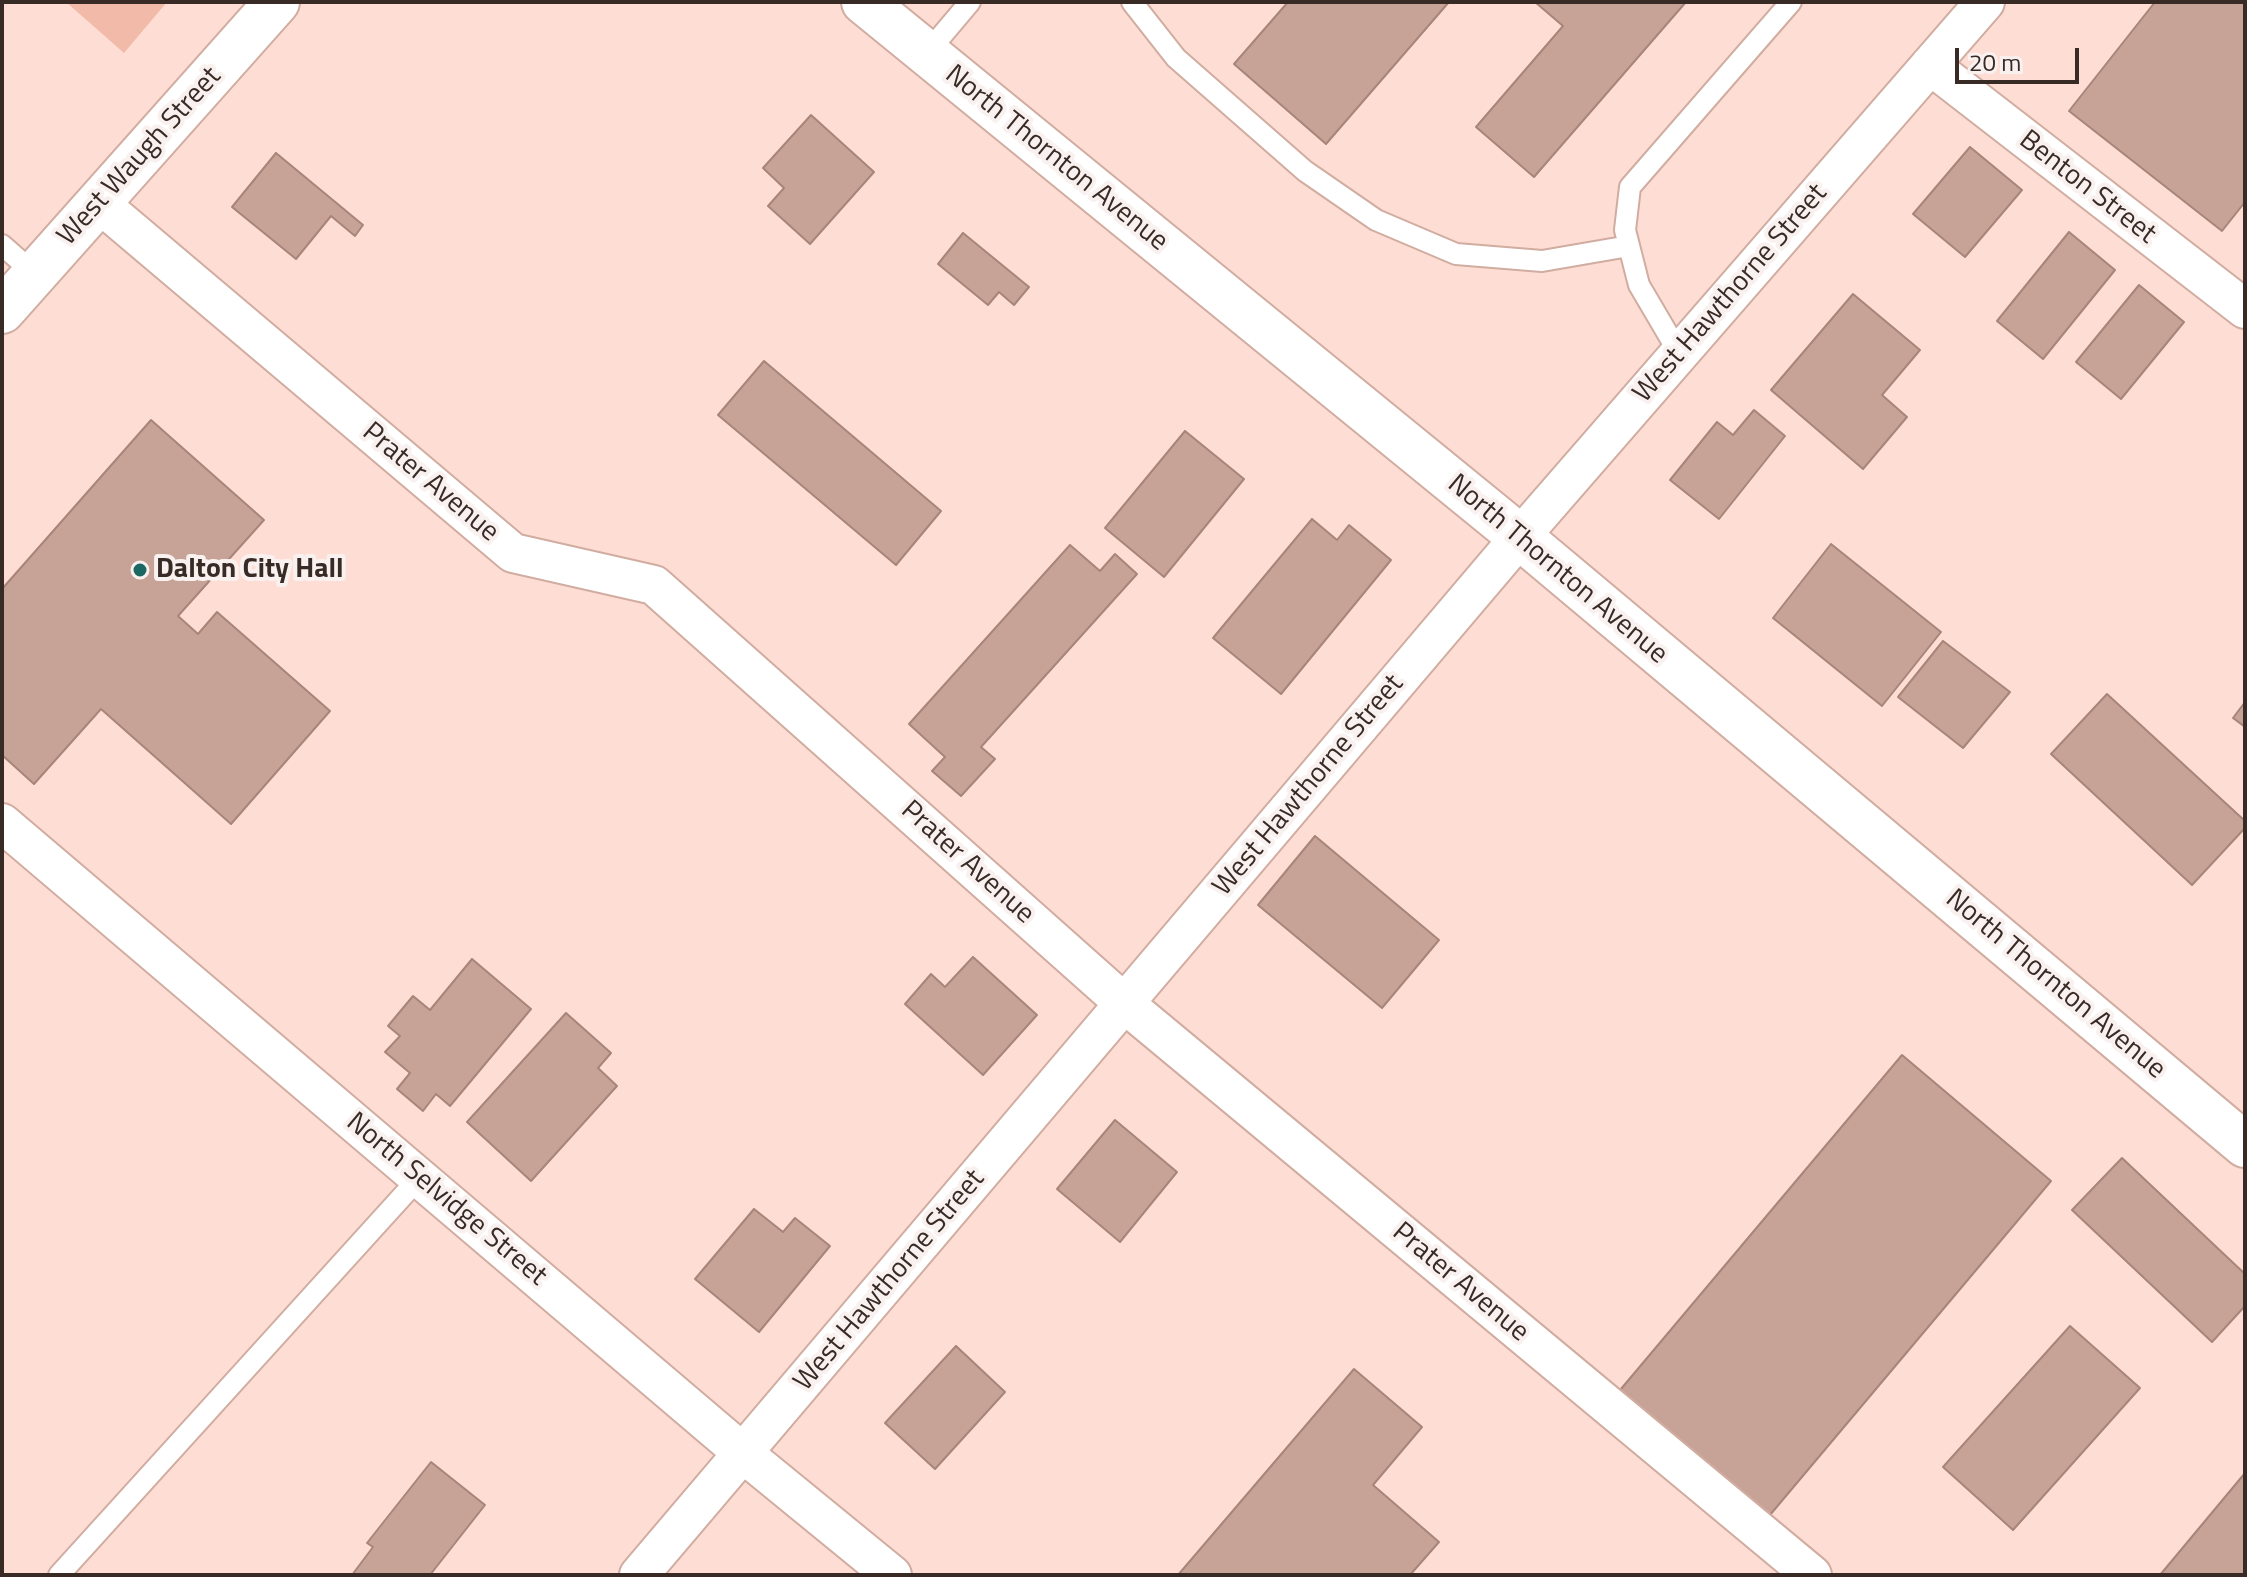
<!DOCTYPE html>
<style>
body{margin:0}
#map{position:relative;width:2247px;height:1577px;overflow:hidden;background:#feded4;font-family:"Titillium Web",sans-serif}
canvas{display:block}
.frame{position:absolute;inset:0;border:4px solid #382a25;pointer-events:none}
.scale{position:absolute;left:1955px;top:48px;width:124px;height:36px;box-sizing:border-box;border:4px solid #382a25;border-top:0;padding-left:10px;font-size:24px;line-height:28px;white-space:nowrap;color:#382a25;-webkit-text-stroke:6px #f9f1ef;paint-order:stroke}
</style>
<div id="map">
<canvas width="2247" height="1577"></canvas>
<div class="frame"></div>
<div class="scale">20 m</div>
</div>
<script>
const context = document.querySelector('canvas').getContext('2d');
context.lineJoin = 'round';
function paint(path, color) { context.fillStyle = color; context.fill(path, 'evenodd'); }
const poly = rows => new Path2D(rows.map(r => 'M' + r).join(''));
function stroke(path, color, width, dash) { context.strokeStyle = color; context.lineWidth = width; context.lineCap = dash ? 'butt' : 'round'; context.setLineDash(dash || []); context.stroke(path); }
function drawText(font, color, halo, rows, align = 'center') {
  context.font = font + ' "Titillium Web",sans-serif'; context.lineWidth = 8; context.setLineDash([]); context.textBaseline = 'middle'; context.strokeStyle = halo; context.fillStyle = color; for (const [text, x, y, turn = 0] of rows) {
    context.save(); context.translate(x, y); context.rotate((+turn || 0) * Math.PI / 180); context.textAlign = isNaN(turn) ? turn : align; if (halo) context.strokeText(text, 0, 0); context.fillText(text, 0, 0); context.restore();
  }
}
paint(poly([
 [66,2,167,2,124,53]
]), '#f1baa9');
const building = poly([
 [1288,2,1449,2,1326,144,1234,64,1288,2],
 [1535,2,1686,2,1534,177,1476,127,1563,26,1535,2],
 [2155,2,2245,2,2245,202,2222,231,2069,111,2155,2],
 [811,115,874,172,810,244,768,206,784,188,763,168,811,115],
 [1970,147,2022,190,1965,257,1913,214,1970,147],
 [276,153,363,225,355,236,331,216,296,259,232,207,276,153],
 [2069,232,2115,270,2043,359,1997,321,2069,232],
 [963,233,1029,287,1014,305,999,292,988,305,938,264,963,233],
 [2139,285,2184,322,2121,399,2076,362,2139,285],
 [1853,294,1920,350,1882,395,1907,417,1863,469,1771,390,1853,294],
 [764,361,941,511,896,565,718,415,764,361],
 [1754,410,1785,436,1719,519,1670,480,1717,422,1733,435,1754,410],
 [151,420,264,520,178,616,198,634,217,612,330,711,231,824,101,709,34,784,2,755,2,589,151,420],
 [1185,431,1244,479,1164,577,1105,528,1185,431],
 [1312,519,1337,540,1349,525,1391,560,1281,694,1213,638,1312,519],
 [1831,544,1941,632,1882,706,1773,618,1831,544],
 [1070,545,1100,571,1115,554,1137,574,981,747,995,759,961,796,932,771,945,757,909,724,1070,545],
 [1943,641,2010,692,1963,748,1898,697,1943,641],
 [2107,694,2245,821,2245,828,2192,885,2051,754,2107,694],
 [2245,702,2245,727,2233,718,2245,702],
 [1315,836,1439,940,1382,1008,1258,905,1315,836],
 [973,957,1037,1015,983,1075,905,1004,931,974,945,987,973,957],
 [472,959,531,1009,450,1106,436,1094,423,1111,397,1089,410,1073,385,1052,400,1036,388,1026,413,996,430,1010,472,959],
 [566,1013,611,1053,598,1068,617,1086,531,1181,467,1122,566,1013],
 [1902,1055,2051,1181,1759,1528,1610,1402,1902,1055],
 [1115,1120,1177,1172,1120,1242,1057,1189,1115,1120],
 [2122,1158,2245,1274,2245,1306,2212,1342,2072,1210,2122,1158],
 [754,1209,783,1232,795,1218,830,1246,759,1332,695,1279,754,1209],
 [2070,1326,2140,1388,2013,1530,1943,1467,2070,1326],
 [956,1346,1005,1392,935,1469,885,1423,956,1346],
 [1354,1369,1422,1427,1373,1485,1439,1542,1410,1575,1178,1575,1354,1369],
 [431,1462,485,1505,430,1575,352,1575,373,1547,367,1543,431,1462],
 [2245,1473,2245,1575,2160,1575,2245,1473]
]);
paint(building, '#c7a296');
stroke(building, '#a88479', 2);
const lane = poly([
 [1132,2,1176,58,1305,171,1376,220,1456,254,1542,261,1629,246],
 [927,53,970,2],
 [2,245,35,274],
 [1679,353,1639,285,1625,230,1630,187,1791,2],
 [59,1575,419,1178]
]);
const street = poly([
 [1930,65,2245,309],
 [99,203,513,553,654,585,1125,1004,1812,1575],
 [2,823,744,1454,892,1575],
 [639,1575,1520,537,1985,2]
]);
const secondary = poly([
 [864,2,1520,537,2245,1145],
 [2,311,277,2]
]);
stroke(lane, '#d1aca0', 24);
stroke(street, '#d1aca0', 42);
stroke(secondary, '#d1aca0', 48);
stroke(lane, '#fff', 20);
stroke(street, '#fff', 38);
stroke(secondary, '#fff', 44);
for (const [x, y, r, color] of [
 [140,570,8,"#1b6761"]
]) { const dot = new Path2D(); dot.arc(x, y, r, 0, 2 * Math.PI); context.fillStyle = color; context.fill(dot); stroke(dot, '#f9f1ef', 3); }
drawText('28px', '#382a25', '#f9f1ef', [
 ["West Waugh Street",140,157,-48],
 ["North Thornton Avenue",1056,159,39],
 ["Benton Street",2087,188,38],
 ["West Hawthorne Street",1731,294,-49],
 ["Prater Avenue",430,483,40],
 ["North Thornton Avenue",1557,570,40],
 ["West Hawthorne Street",1309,786,-50],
 ["Prater Avenue",967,863,42],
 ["North Thornton Avenue",2055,985,40],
 ["North Selvidge Street",446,1200,40],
 ["West Hawthorne Street",890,1281,-50],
 ["Prater Avenue",1460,1283,40]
]);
drawText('bold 28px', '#382a25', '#f9f1ef', [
 ["Dalton City Hall",156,570]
], 'left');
</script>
